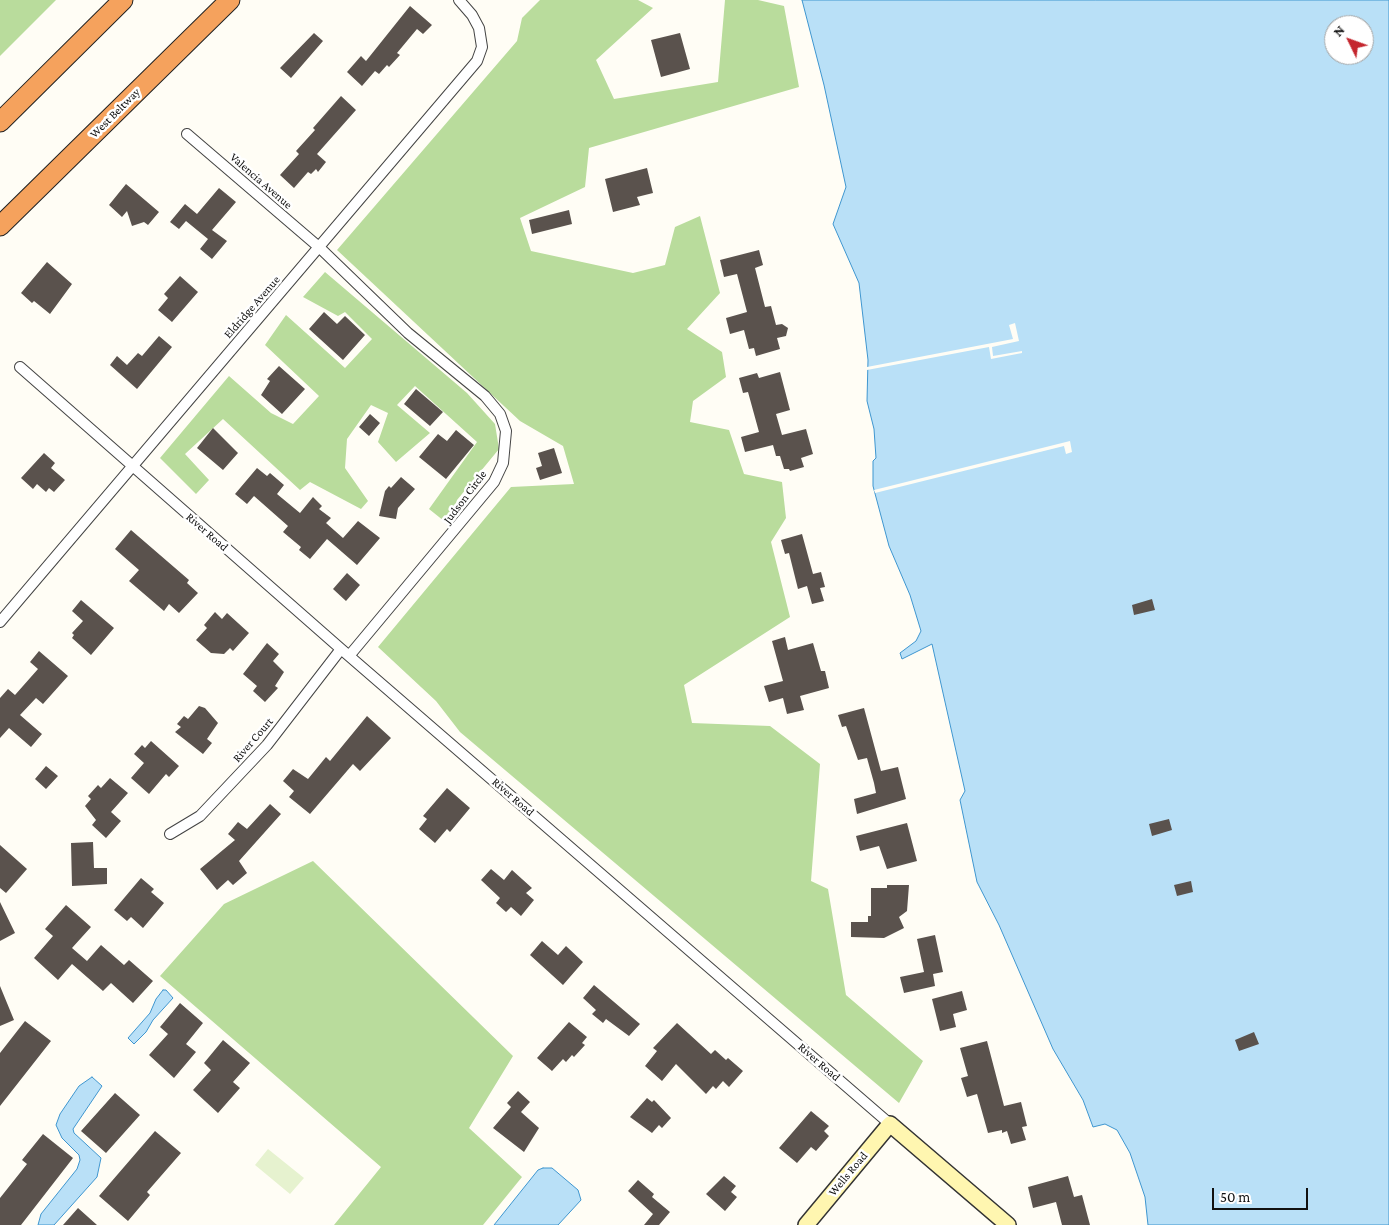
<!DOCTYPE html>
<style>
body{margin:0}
#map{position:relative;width:1389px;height:1225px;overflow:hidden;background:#fffdf5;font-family:"Crimson Pro",serif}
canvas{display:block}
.north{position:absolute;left:1324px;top:15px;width:50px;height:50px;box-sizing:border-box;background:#fff;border:1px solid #a0a0a0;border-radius:50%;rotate:312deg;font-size:14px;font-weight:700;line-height:20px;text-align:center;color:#111}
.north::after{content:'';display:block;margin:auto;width:18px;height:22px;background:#c4262e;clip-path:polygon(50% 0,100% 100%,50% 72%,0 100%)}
.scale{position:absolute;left:1212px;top:1188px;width:96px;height:22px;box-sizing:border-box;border:2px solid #111;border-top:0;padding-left:6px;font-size:15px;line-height:18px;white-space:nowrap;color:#111;-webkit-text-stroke:4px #fff;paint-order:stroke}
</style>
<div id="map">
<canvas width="1389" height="1225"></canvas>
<div class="north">N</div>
<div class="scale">50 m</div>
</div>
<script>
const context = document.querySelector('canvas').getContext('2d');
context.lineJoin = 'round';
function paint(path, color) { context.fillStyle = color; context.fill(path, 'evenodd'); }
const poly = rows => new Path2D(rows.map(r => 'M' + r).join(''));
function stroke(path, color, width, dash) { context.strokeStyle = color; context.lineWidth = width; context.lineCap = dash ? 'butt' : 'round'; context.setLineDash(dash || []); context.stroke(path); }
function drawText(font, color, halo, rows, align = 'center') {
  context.font = font + ' "Crimson Pro",serif'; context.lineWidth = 5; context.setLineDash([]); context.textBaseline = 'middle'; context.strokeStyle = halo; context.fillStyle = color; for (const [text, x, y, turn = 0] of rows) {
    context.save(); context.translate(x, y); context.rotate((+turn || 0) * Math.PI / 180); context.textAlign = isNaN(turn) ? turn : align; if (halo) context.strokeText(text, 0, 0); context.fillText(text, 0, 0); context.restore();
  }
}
paint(poly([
 [0,0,56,0,0,56],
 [540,0,638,0,653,8,596,60,614,99,718,82,725,0,758,0,784,6,799,87,589,148,585,187,520,218,531,251,633,273,665,265,675,227,700,216,720,293,687,329,722,352,726,377,693,401,690,422,729,430,744,474,782,482,786,518,771,542,790,617,684,685,692,723,770,726,820,764,811,881,828,889,846,995,923,1061,899,1103,460,732,436,701,378,647,511,487,574,484,563,446,520,421,337,250,517,41,522,18],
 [325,272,467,393,495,424,499,449,457,500,449,525,429,509,477,442,415,386,397,405,430,433,396,462,378,442,388,413,371,405,347,439,345,468,368,501,361,509,310,482,300,490,223,419,185,454,209,480,196,494,160,458,229,376,271,413,293,424,319,396,265,345,286,315,345,368,372,339,345,312,338,316,303,297],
 [313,861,513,1056,469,1128,522,1177,483,1225,334,1225,381,1167,160,976,224,904]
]), '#b9dc9c');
paint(poly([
 [268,1149,304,1178,290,1194,255,1165]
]), '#e6f2cf');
const water = poly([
 [802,0,1389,0,1389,1225,1148,1225,1145,1197,1130,1153,1117,1130,1105,1124,1093,1127,1083,1100,1053,1049,999,925,977,882,960,800,965,791,932,644,902,659,900,653,916,641,921,631,910,595,889,546,873,486,873,461,876,458,874,429,867,401,868,360,859,283,833,224,846,187,824,85,802,0],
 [1334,25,1364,25,1364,55,1334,55,1334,25],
 [163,990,166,990,173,998,153,1020,146,1032,134,1044,128,1038,150,1013,156,999,163,990],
 [92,1077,102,1086,73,1129,74,1133,101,1158,97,1177,54,1225,38,1225,41,1214,77,1169,80,1160,79,1155,62,1138,56,1125,60,1114,79,1086,92,1077],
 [543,1168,552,1168,578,1190,581,1200,558,1225,494,1225,538,1170,543,1168]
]);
paint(water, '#b9e0f7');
stroke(water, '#3f96cf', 1);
paint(poly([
 [1015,323,1019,341,992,347,993,356,1022,351,1022,353,991,359,989,347,867,370,867,367,1013,339,1009,325],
 [1070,441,1072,452,1066,454,1064,446,875,493,874,490]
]), '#fffdf5');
paint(poly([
 [410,6,432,25,423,34,417,29,397,53,400,55,389,67,387,65,379,74,375,71,362,86,347,72,361,56,366,61],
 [314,33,323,41,291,78,280,68],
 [680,33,690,69,661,77,651,40],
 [341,96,356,110,317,154,326,162,318,172,316,169,311,174,308,172,294,188,280,175,299,154,296,151,315,130,313,128],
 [647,168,653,193,637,197,640,205,613,212,605,179],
 [126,184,159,212,148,225,144,222,132,226,127,211,122,217,109,205],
 [219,188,236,202,212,230,227,241,212,259,200,249,208,239,186,221,179,229,170,222,185,204,197,214],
 [569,210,572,224,532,234,529,220],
 [759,250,763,265,755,268,765,307,771,306,776,325,782,324,788,328,786,336,777,338,780,349,756,356,754,348,749,349,744,330,730,334,726,318,747,312,737,274,724,277,720,260],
 [47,262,72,284,50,314,34,301,32,303,21,293],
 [180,276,198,292,172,322,158,310,168,298,164,294],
 [324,312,337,324,345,316,365,335,343,360,309,329],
 [159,336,172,347,137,389,110,365,117,356,127,365,138,353,142,356],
 [279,366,305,389,282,414,261,395,270,381,267,379],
 [780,372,790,410,776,414,782,435,806,429,813,454,801,458,804,467,790,471,789,469,784,469,780,456,776,456,773,445,745,452,741,437,759,432,748,392,743,393,739,378,757,373,759,378],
 [416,389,443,412,430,426,404,404],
 [370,414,380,423,369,436,359,427],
 [213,428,238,453,223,470,197,448],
 [456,430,474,445,446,479,419,457,438,434,447,441],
 [554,448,562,473,540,480,536,468,542,466,538,453],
 [44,453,55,463,51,468,65,480,54,492,49,488,46,492,37,484,33,489,21,478],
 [257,468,267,476,270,473,284,485,277,494,300,513,313,497,322,506,319,509,331,518,326,523,343,538,358,521,380,538,357,565,327,539,310,559,299,550,301,547,283,532,288,526,254,496,247,504,235,494],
 [401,477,415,489,398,508,396,519,379,516,385,491,389,486,391,488],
 [131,530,189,580,187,583,198,593,179,613,169,604,164,611,129,581,139,570,115,549],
 [802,534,813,574,821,572,825,587,820,588,824,601,812,604,807,586,798,589,789,553,785,554,781,540],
 [347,573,360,585,346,601,333,589],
 [1152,599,1155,610,1134,615,1132,605],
 [81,600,114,628,91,655,72,638,74,635,72,633,83,621,72,611],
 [215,612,222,619,227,613,249,633,233,651,230,648,224,654,211,653,196,640,207,628,204,625],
 [785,637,788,650,813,643,821,671,825,671,829,688,800,696,804,710,787,714,783,698,769,702,764,686,783,681,772,641],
 [267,643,279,654,273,661,284,672,275,686,278,688,265,702,253,691,257,686,243,674],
 [39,651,68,676,43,704,36,698,20,715,42,734,31,747,9,728,0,738,0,698,8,689,15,695,38,669,30,662],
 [199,706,205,708,218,723,207,739,212,743,203,754,175,732,181,727,177,724,184,716,188,719],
 [864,708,881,771,898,767,906,799,857,814,854,799,876,793,874,783,867,758,858,760,846,726,842,727,838,715],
 [367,716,391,738,360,771,353,764,310,814,289,797,294,791,283,781,293,769,308,779,326,757,330,761],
 [151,741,179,766,169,777,166,774,149,794,131,778,144,763,134,754,142,745,145,748],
 [46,766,58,776,46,789,35,779],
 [110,778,128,793,111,812,121,821,106,838,92,825,96,820,85,806,91,799,88,796,98,785,101,788],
 [447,788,470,808,450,832,447,829,435,843,419,829,427,819,423,816],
 [270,804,281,814,239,861,247,873,233,885,228,880,217,890,200,869,235,840,228,834,238,822,247,829],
 [1169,819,1172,830,1152,836,1149,824],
 [907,823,917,861,887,869,879,846,860,851,856,836],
 [93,842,94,868,107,868,107,884,72,886,71,843],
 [0,845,27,869,6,893,0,888],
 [491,869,504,880,512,870,532,888,526,893,534,900,521,916,511,907,506,912,496,903,500,898,481,880],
 [141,878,154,889,151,892,164,903,143,928,131,917,127,921,114,910],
 [1191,881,1193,892,1177,896,1174,885],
 [887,885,909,885,907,911,899,917,904,928,884,938,851,937,851,922,868,922,868,916,871,916,871,888,887,888],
 [0,902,15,933,0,941],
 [66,905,91,927,72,948,87,961,101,945,124,965,129,960,153,981,133,1003,111,983,103,991,72,964,58,980,34,958,53,936,45,929],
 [935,935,943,972,933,974,935,986,904,993,900,977,924,972,917,939],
 [542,941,558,955,566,946,583,962,563,985,530,955],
 [594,985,640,1024,629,1036,606,1019,603,1023,592,1014,596,1010,583,998],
 [0,986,14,1020,0,1026],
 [962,991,967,1010,953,1014,956,1027,940,1031,932,999],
 [180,1003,203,1023,186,1044,196,1052,174,1078,149,1055,168,1034,160,1027],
 [25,1021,51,1041,0,1106,0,1053],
 [569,1022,587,1037,582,1043,585,1045,574,1057,572,1055,566,1062,563,1059,552,1071,537,1058],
 [677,1023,711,1054,715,1050,726,1060,728,1058,743,1071,729,1087,723,1081,716,1089,713,1086,706,1094,676,1064,662,1081,645,1066,657,1051,653,1048],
 [1254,1032,1259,1044,1239,1051,1235,1040],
 [223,1040,250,1063,233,1082,240,1088,218,1113,193,1090,211,1070,204,1063],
 [987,1041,1004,1106,1021,1102,1027,1126,1022,1127,1026,1140,1011,1144,1007,1131,1002,1133,1002,1130,988,1133,977,1094,967,1097,961,1078,968,1076,960,1048],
 [518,1091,530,1102,521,1112,539,1128,524,1152,493,1128,511,1107,507,1103],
 [115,1093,140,1115,106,1153,81,1131],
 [647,1098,652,1102,654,1100,671,1118,662,1128,659,1125,652,1133,630,1117],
 [811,1111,829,1126,824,1131,829,1136,816,1151,811,1147,797,1163,779,1148],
 [155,1131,181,1153,147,1192,150,1195,128,1221,99,1196],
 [43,1134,73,1158,21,1225,0,1225,0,1198,27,1164,22,1160],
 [724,1176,736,1186,731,1192,737,1197,725,1211,706,1194],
 [1068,1176,1074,1197,1082,1195,1090,1225,1062,1225,1056,1202,1033,1208,1028,1187],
 [638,1180,654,1194,652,1197,670,1212,659,1225,644,1225,653,1214,628,1191],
 [78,1208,97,1225,63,1225]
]), '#5a524d');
const street = poly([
 [187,134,320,248,408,333,485,396,500,414,506,431,503,463,494,482,349,656],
 [20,367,341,649,890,1124],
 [0,622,477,61,482,47,479,28,472,15,459,0],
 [170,834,200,816,267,745,341,649]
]);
const secondary = poly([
 [806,1225,890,1124,1008,1225]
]);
const highway = poly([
 [0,122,123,0],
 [0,226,230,0]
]);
stroke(street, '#444', 12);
stroke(secondary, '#333', 18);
stroke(highway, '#222', 21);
stroke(street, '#fff', 10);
stroke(secondary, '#fff6b0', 15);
stroke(highway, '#f5a25d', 19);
drawText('12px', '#111', '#fff', [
 ["West Beltway",115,113,-45],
 ["Valencia Avenue",261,181,41],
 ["Eldridge Avenue",252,307,-49],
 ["Judson Circle",465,497,-53],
 ["River Road",207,532,41],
 ["River Court",253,740,-49],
 ["River Road",513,797,41],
 ["River Road",819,1062,41],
 ["Wells Road",848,1174,-50]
]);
</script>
